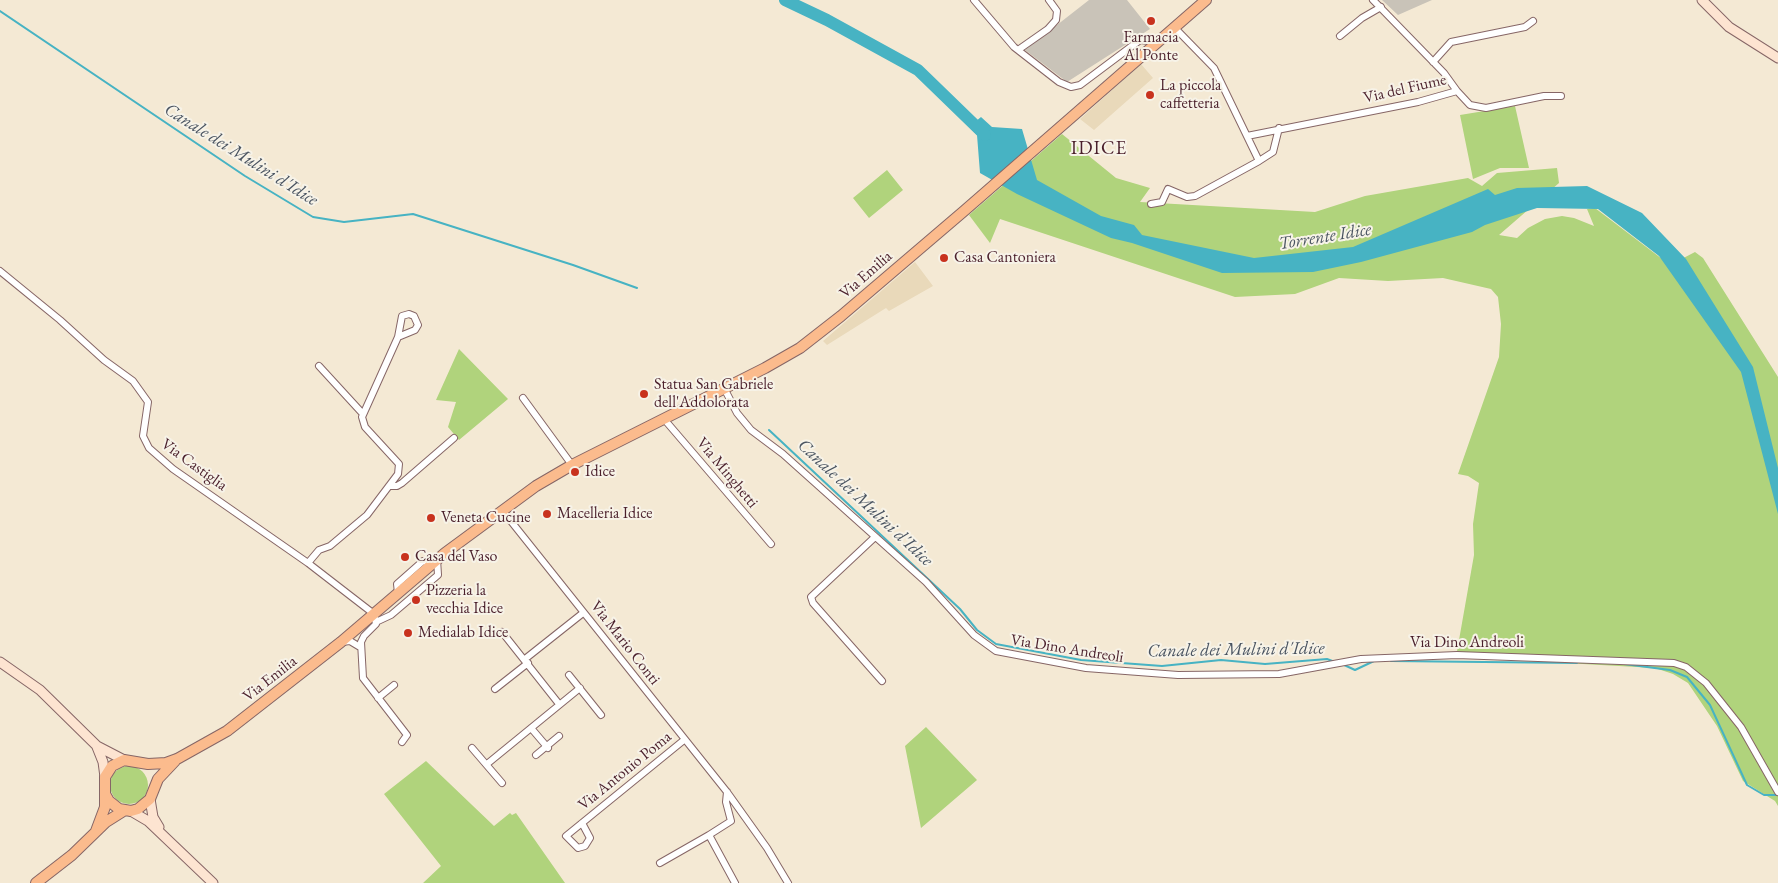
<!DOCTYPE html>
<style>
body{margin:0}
canvas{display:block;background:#f4e9d4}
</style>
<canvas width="1778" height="883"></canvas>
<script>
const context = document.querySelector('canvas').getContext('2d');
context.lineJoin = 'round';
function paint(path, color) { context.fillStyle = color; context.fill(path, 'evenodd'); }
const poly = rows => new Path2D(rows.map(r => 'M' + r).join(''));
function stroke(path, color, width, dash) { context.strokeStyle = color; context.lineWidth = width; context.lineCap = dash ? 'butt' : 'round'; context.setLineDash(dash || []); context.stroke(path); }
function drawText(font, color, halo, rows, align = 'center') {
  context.font = font + ' "EB Garamond",serif'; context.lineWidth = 4; context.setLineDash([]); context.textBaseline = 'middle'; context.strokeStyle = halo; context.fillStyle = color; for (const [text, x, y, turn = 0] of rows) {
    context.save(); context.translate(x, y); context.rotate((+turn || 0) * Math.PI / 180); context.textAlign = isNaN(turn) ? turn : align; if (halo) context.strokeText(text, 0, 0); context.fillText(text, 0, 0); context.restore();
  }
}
paint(poly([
 [1141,64,1153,78,1094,130,1080,119],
 [915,262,933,286,889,311,886,308,827,345,823,341]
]), '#e9d9ba');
paint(poly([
 [1089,0,1127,0,1150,29,1067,82,1025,50],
 [1382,0,1432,0,1398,15]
]), '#c9c3b8');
paint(poly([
 [1515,106,1529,168,1500,168,1473,179,1460,115],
 [1062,134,1116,178,1150,188,1140,202,1315,212,1365,196,1468,178,1482,186,1497,173,1557,168,1559,183,1499,235,1517,238,1528,228,1545,219,1562,216,1574,218,1594,226,1587,209,1595,208,1670,265,1695,252,1703,258,1778,377,1778,806,1775,801,1743,781,1717,726,1688,683,1673,674,1655,668,1456,657,1474,555,1473,524,1479,483,1468,476,1458,474,1499,357,1501,324,1498,297,1491,289,1443,278,1388,281,1339,278,1295,294,1235,297,1000,219,990,243,969,215],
 [887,170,903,190,869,218,853,198],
 [459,349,508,399,459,440,448,427,456,402,436,400],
 [926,727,977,780,921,828,905,746],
 [426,761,494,826,510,813,512,815,516,813,565,883,423,883,441,866,384,794],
 '110 785a19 19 0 1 1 38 0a19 19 0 1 1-38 0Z'
]), '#b0d37c');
paint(poly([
 [981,117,992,127,1022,129,1037,180,1101,216,1134,225,1142,235,1254,258,1353,247,1488,189,1495,195,1517,188,1587,186,1642,213,1686,259,1753,367,1778,468,1778,514,1741,372,1659,256,1598,209,1537,208,1485,225,1472,232,1361,262,1313,272,1222,273,1132,243,1111,238,1017,194,980,173,977,135,969,127]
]), '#47b3c3');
stroke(poly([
 [0,11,245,176,313,217,344,222,413,214,573,265,637,288],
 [769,430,960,609,977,630,996,644,1081,660,1162,666,1221,660,1265,664,1327,659,1335,662],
 [1391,661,1577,663],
 [1342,664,1355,670,1374,661],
 [1624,664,1670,670,1687,677,1710,705,1747,785,1764,795,1778,795]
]), '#47b3c3', 2);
stroke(poly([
 [785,0,827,20,918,70,985,135]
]), '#47b3c3', 12);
const street = poly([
 [974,0,1014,47,1059,82,1071,87,1080,85,1140,40,1149,41,1155,45],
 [1373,0,1444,73,1457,91],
 [1174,27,1214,68,1259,161],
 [1340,36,1362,18,1381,7],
 [1018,50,1048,29,1056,20,1057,11,1049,0],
 [1433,62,1451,42,1525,27,1533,21],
 [1247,136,1418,102,1457,91,1470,105,1486,108,1544,96,1561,96],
 [1151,204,1162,202,1168,189,1187,197,1195,196,1259,161,1273,152,1279,128],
 [0,271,60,320,104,360,133,381,148,402,143,436,149,448,173,469,308,563,374,614,376,624,364,636,361,642,363,678,407,735,402,742],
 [319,366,363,414],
 [724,388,737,413,751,430,783,454,926,582,974,635,996,651,1086,668,1178,675,1279,674,1361,659,1457,655,1674,663,1686,667,1706,683,1741,727,1778,792],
 [523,398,572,465],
 [664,419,771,544],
 [389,486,397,486,402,483,454,438],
 [502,510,727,792,767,848,788,883],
 [875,537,811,597,813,603,882,681],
 [308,563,319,550,330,546,367,515,398,474,399,464,365,427,362,417,398,337,415,330,418,325,414,316,409,314,402,316,398,337],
 [398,593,397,584,423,561,431,564],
 [376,622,391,615,438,575,437,559],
 [502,632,559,704],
 [342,642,350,641,360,647],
 [525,659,583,613],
 [569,675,601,715],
 [495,689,528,663],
 [378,698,394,685],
 [531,728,548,748],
 [472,748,502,783],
 [536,755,559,736],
 [487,764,580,688],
 [727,792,726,802,731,821,709,835,735,883],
 [582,823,684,740],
 [582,823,590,838,585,846,578,848,566,836,582,823],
 [660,863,709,835]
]);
const secondary = poly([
 [1702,0,1729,27,1778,58],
 [0,662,40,690,97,746,124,760],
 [97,747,103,762,105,777],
 [150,799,153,817,159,827],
 [131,811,148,821,213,883]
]);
const primary = poly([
 [105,794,109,801,119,809,131,811,138,809,150,799,158,779,175,761],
 [96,831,105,807,105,777,112,766,124,760,148,764,166,763,177,759,227,731,341,642,445,553,536,486,572,465,765,368,800,348,841,316,964,211,1206,0],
 [36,883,72,855,106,822,125,810]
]);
stroke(street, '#866666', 8);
stroke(secondary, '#866666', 11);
stroke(primary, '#866666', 12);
stroke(street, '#fff', 6);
stroke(secondary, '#fde4d1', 9);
stroke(primary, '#fbbb8d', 10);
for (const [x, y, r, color] of [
 [1151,21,5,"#c8321e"],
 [1150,95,5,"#c8321e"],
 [944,258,5,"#c8321e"],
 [644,394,5,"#c8321e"],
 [575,472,5,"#c8321e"],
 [547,514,5,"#c8321e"],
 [431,518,5,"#c8321e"],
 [405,557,5,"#c8321e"],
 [416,600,5,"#c8321e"],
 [408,633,5,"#c8321e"]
]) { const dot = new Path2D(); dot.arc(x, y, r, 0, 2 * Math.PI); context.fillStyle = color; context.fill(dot); stroke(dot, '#f7f3e8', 2); }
drawText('16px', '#4a1f2b', '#f7f3e8', [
 ["Farmacia",1151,38,"center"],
 ["Al Ponte",1151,56,"center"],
 ["La piccola",1160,86],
 ["caffetteria",1160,104],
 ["Casa Cantoniera",954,258],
 ["Statua San Gabriele",654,385],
 ["dell'Addolorata",654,403],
 ["Idice",585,472],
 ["Macelleria Idice",557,514],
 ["Veneta Cucine",441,518],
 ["Casa del Vaso",415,557],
 ["Pizzeria la",426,591],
 ["vecchia Idice",426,609],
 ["Medialab Idice",418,633]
], 'left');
drawText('16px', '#4a1f2b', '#f7f3e8', [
 ["Via del Fiume",1405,89,-13],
 ["Via Emilia",866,275,-41],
 ["Via Castiglia",194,465,36],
 ["Via Minghetti",727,473,50],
 ["Via Mario Conti",625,643,52],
 ["Via Dino Andreoli",1467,643],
 ["Via Dino Andreoli",1067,649,9],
 ["Via Emilia",270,679,-38],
 ["Via Antonio Poma",625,771,-39]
]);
drawText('italic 18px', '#495360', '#f7f3e8', [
 ["Canale dei Mulini d'Idice",241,155,32],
 ["Torrente Idice",1325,237,-9],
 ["Canale dei Mulini d'Idice",865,503,43],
 ["Canale dei Mulini d'Idice",1236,650,-1]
]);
context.letterSpacing = '1px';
drawText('19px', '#4a1f2b', '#f7f3e8', [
 ["IDICE",1099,149]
]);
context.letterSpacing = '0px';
</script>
